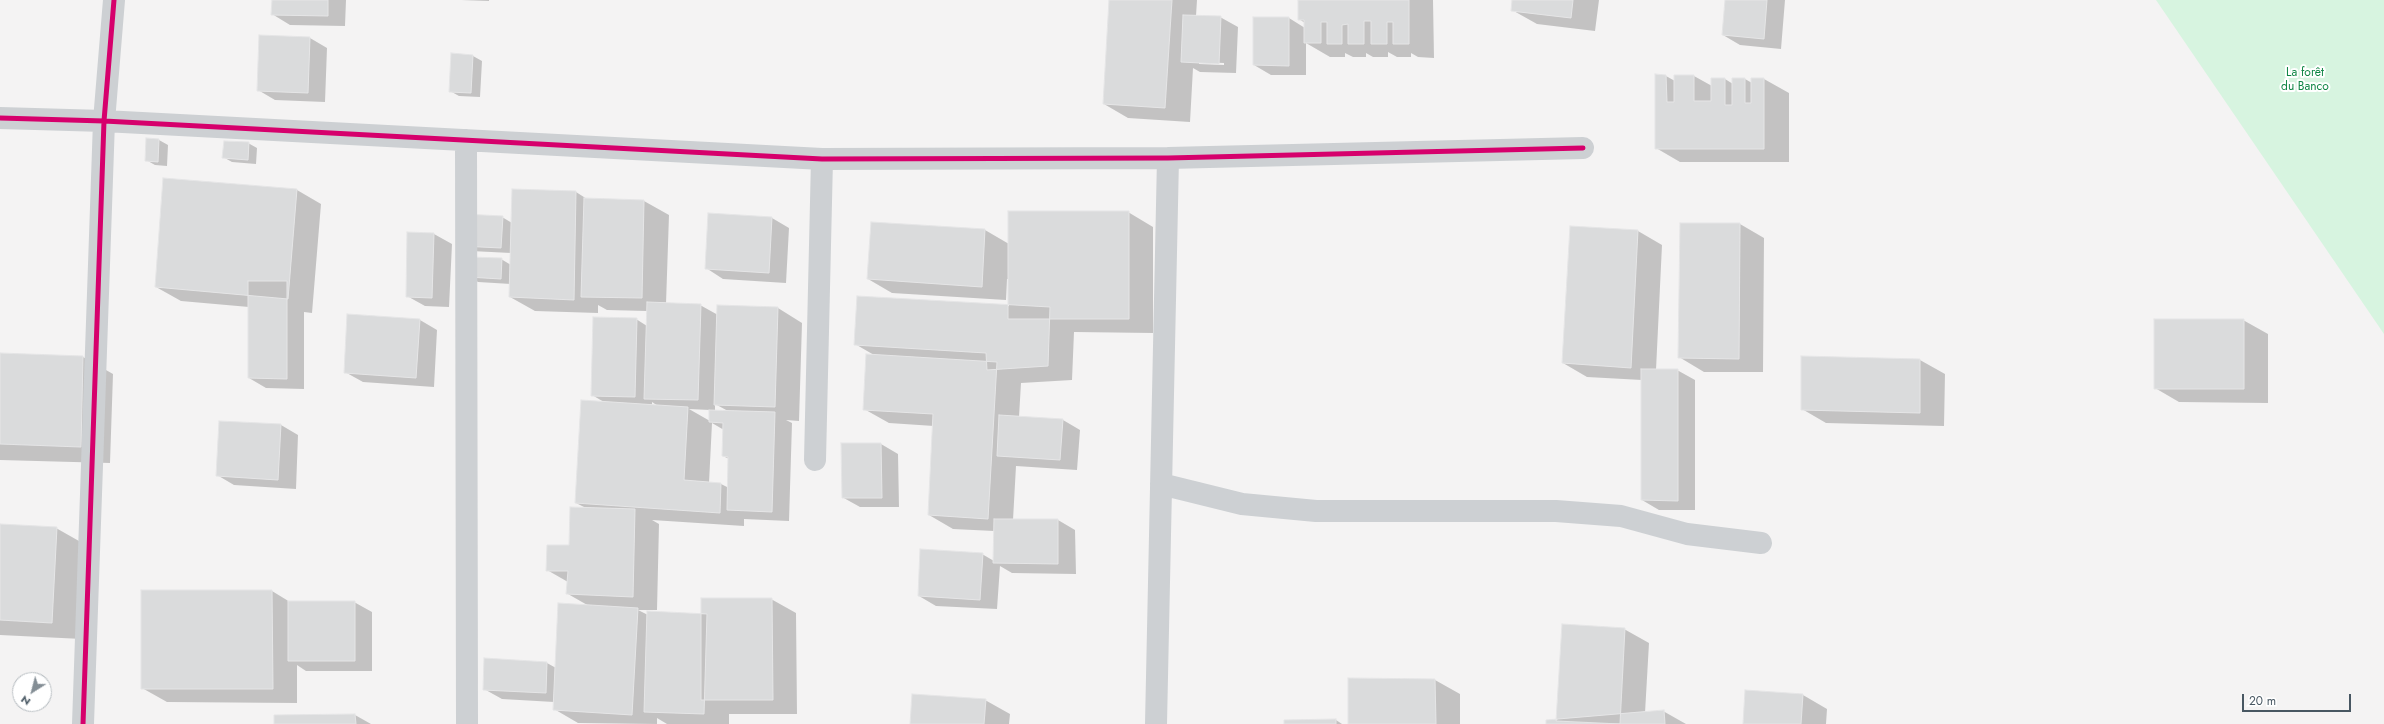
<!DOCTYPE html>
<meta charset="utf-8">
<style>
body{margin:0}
#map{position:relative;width:2384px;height:724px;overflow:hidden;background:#f4f3f3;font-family:Jost,sans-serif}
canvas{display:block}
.north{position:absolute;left:12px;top:672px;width:40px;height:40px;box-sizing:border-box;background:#fff;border:1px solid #b6bcc0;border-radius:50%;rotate:216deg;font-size:11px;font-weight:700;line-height:16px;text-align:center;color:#485762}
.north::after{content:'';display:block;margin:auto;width:14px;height:18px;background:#848e95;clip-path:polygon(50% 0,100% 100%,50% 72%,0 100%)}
.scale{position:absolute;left:2242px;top:694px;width:109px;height:18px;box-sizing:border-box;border:2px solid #485762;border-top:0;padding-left:5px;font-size:12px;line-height:14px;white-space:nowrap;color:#485762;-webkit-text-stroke:3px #fff;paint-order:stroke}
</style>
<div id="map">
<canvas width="2384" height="724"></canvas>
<div class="north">N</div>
<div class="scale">20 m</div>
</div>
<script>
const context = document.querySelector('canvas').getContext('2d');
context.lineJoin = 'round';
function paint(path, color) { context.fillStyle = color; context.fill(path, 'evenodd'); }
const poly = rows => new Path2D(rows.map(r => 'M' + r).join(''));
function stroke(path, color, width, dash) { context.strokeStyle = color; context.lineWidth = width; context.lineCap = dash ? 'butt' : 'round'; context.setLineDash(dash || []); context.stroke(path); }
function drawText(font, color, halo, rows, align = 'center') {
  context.font = font + ' Jost,sans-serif'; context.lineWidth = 4; context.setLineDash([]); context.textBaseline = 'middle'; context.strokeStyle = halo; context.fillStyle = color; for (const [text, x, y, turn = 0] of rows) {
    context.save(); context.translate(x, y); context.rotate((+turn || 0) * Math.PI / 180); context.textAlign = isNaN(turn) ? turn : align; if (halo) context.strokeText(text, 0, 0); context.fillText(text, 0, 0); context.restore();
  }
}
paint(poly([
 [2156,0,2384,0,2384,334]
]), '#d7f4e0');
paint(poly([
 [273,0,346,0,345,26,290,25,272,14],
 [461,0,489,0,489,1],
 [1110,0,1197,0,1196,16,1220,17,1238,27,1236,73,1200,72,1193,68,1190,122,1128,118,1104,104],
 [1199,62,1224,63,1224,65,1199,64],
 [1299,0,1433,0,1434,58,1418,57,1411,53,1411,57,1397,57,1388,52,1388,57,1373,57,1366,53,1366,57,1353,57,1345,53,1345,57,1330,57,1306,43,1306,75,1271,75,1254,65,1289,18,1305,28,1305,23,1299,19],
 [1513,0,1599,0,1595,31,1537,24,1512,10],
 [1726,0,1785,0,1781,49,1740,45,1723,35],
 [310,38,327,48,325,102,275,100,258,90],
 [473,56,482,61,480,97,459,96,450,91],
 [1656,75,1666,76,1675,81,1694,76,1712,86,1725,79,1733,84,1745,79,1752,83,1752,79,1764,79,1789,93,1789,162,1680,162,1656,148],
 [159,140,168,145,167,166,155,165,146,160],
 [248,143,257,148,256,164,232,162,223,157],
 [297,190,321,204,312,313,304,312,304,389,266,388,249,378,249,307,181,301,156,287],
 [513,190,576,192,587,199,644,201,669,215,666,304,700,305,718,315,778,308,802,323,799,421,786,420,792,423,789,521,744,519,744,526,652,520,659,524,657,610,638,610,648,615,702,614,771,599,796,613,797,714,729,714,729,724,667,724,657,718,657,724,578,723,554,709,554,702,502,699,484,689,485,659,547,663,556,668,589,606,568,594,568,582,547,570,570,546,586,508,576,503,604,402,592,395,636,319,647,326,647,311,607,310,598,305,598,313,535,311,510,297,511,284,478,282,469,276,501,259,511,265,511,253,471,251,502,217,512,223],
 [652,402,658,406,652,405],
 [715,404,728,411,715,411],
 [689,409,710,410,710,421],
 [712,423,724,430,723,456,729,459,729,488,721,484,709,483],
 [1128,212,1153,227,1153,333,1074,332,1072,380,1021,383,1019,417,1063,420,1080,430,1077,470,1016,466,1013,520,1058,520,1075,530,1076,574,1012,573,1000,566,997,609,936,606,919,596,982,554,994,561,994,531,953,529,929,515,934,426,889,423,864,409,874,355,855,344,1009,306,1009,279,1007,279,1006,300,892,293,868,279,872,223,985,230,1009,244],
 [772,218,789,228,786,283,723,279,706,268],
 [1740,224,1764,238,1763,372,1704,372,1679,357],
 [1571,228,1638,231,1662,245,1656,370,1677,370,1695,380,1695,510,1659,510,1642,500,1642,380,1587,377,1563,363],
 [408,233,434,234,452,244,449,307,425,306,407,296],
 [420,320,437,330,434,387,363,382,345,372],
 [2243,320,2268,334,2268,403,2179,402,2155,388],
 [0,354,83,357,113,374,110,463,0,460],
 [1802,357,1920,360,1945,374,1944,426,1826,423,1802,409],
 [220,422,281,425,298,435,296,489,234,485,217,475],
 [881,444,898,454,899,507,860,507,842,497],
 [0,525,56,528,86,545,82,639,0,635],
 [142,591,272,591,290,602,354,602,372,612,372,671,306,671,297,665,297,703,167,702,142,688],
 [1624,629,1649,643,1645,713,1663,711,1686,724,1547,724,1557,720],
 [1349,679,1435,680,1460,694,1460,724,1349,724],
 [1803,695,1827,709,1826,724,1744,724],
 [985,700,1010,714,1009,724,911,724],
 [355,715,371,724,275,724,275,716],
 [1336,720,1342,724,1285,724]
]), '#0003');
const building = poly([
 [272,0,328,0,328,16,271,15,272,0],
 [1109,0,1172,0,1165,108,1103,104,1109,0],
 [1298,0,1409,0,1409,44,1393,44,1393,22,1387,22,1387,44,1371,44,1371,21,1364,21,1364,44,1348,44,1348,24,1342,25,1342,44,1327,44,1327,22,1321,22,1321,43,1304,43,1304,20,1298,20,1298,0],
 [1512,0,1573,0,1571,18,1511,11,1512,0],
 [1725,0,1767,0,1764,39,1722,35,1725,0],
 [1183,15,1221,16,1219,64,1181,62,1183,15],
 [1253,17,1289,17,1289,66,1253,65,1253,17],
 [259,35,310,37,308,93,257,91,259,35],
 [451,53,473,55,471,93,449,92,451,53],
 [1655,74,1666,75,1667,102,1674,102,1674,75,1694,75,1694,101,1711,101,1711,78,1725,78,1725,105,1732,105,1732,78,1745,78,1745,103,1751,103,1751,78,1764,78,1764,149,1655,149,1655,74],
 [146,138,159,139,158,162,145,161,146,138],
 [224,141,249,142,248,160,222,158,224,141],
 [163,178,297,189,288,299,155,287,163,178],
 [512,189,576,191,574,300,509,297,512,189],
 [584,198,644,200,642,298,581,297,584,198],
 [1008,211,1129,211,1129,319,1008,319,1008,211],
 [708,213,772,217,769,273,705,269,708,213],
 [463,214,503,216,501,248,461,246,463,214],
 [871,222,985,229,982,287,867,279,871,222],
 [1680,223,1740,223,1739,359,1678,358,1680,223],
 [1570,226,1638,230,1631,368,1562,363,1570,226],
 [407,232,434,233,432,298,406,297,407,232],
 [469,257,502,258,501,279,468,277,469,257],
 [248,281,287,281,287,379,248,378,248,281],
 [857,296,1050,307,1048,366,987,370,986,353,854,345,857,296],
 [647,302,701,304,698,400,644,399,647,302],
 [717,305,778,307,775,407,714,405,717,305],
 [347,314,420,319,416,378,344,373,347,314],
 [593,317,637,318,635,397,591,396,593,317],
 [2154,319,2244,319,2244,389,2154,389,2154,319],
 [0,353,83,356,81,447,0,444,0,353],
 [866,354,997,362,988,519,928,515,933,414,863,410,866,354],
 [1801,356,1920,359,1920,413,1801,410,1801,356],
 [1641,369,1678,369,1678,501,1641,500,1641,369],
 [581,400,688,407,684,480,721,483,720,513,575,503,581,400],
 [709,410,775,412,772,512,727,510,728,457,722,456,723,423,709,422,709,410],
 [999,415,1063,419,1060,460,997,456,999,415],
 [219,421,281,424,278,480,216,476,219,421],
 [841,443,881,443,882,498,842,498,841,443],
 [570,507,635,509,633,597,566,594,568,571,546,571,547,545,569,545,570,507],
 [994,519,1058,519,1058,564,993,563,994,519],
 [0,524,57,527,52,623,0,620,0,524],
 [920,549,983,553,980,600,918,596,920,549],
 [141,590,272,590,273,689,141,689,141,590],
 [701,598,772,598,773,700,701,700,701,598],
 [288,601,355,601,355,661,288,661,288,601],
 [558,603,638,608,632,715,553,710,558,603],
 [647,611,707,614,704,714,644,712,647,611],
 [1562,624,1625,628,1620,724,1556,721,1562,624],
 [484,658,547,662,546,693,483,690,484,658],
 [1348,678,1435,679,1436,724,1348,724,1348,678],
 [1745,690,1803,694,1801,724,1743,724,1745,690],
 [912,694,986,699,984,724,910,724,912,694],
 [1664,710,1665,724,1546,724,1546,720,1664,710],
 [355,714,356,724,274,724,274,715,355,714],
 [1336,719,1336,724,1284,724,1284,720,1336,719]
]);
paint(building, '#dadbdc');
stroke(building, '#e5e5e6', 1);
stroke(poly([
 [0,118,104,121,822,159,1168,158,1583,148],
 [466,140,467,724],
 [815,460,822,159],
 [1161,484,1242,504,1316,511,1556,511,1621,516,1687,534,1761,543],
 [83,724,104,121,114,0],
 [1156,724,1168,158]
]), '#cdd0d3', 22);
stroke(poly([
 [0,118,104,121,822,159,1168,158,1583,148],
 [83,724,104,121,114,0]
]), '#d6006c', 5);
drawText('12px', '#108645', '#fff', [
 ["La forêt",2305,73],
 ["du Banco",2305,87]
]);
</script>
